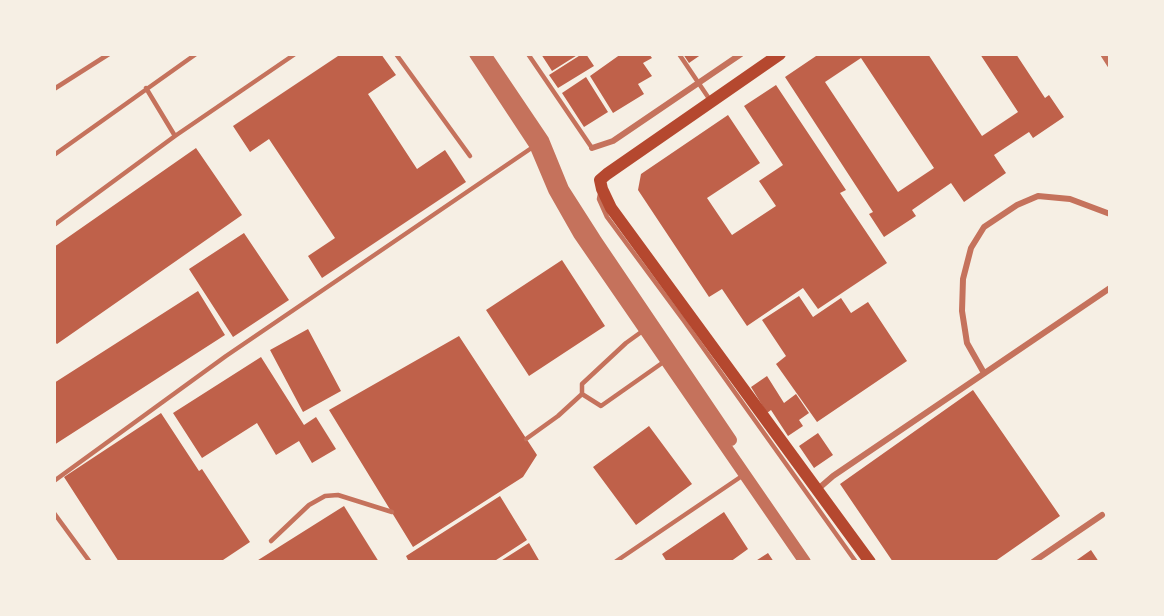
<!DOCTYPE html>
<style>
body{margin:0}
#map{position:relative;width:1164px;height:616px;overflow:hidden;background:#f6efe4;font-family:"Fira Sans Condensed",sans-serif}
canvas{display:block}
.frame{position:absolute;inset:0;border:56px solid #f6efe4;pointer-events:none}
</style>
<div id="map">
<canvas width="1164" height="616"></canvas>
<div class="frame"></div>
</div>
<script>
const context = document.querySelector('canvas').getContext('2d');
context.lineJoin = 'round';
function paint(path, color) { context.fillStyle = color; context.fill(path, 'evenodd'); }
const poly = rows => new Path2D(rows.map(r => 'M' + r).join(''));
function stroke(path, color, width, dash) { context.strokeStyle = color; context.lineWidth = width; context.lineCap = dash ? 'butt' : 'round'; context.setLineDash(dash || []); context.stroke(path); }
paint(poly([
 [341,54,381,54,396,75,368,94,417,169,445,150,466,182,322,278,308,256,335,238,269,139,250,152,233,126],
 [541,54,579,54,552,71],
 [582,54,586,54,594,66,558,88,549,75],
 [621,54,649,54,652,58,643,63,652,76,638,84,644,94,613,113,590,76],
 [683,54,702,54,689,63],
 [819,54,928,54,982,136,1018,112,980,54,1016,54,1045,98,1049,95,1064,117,1033,138,1029,132,994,155,1006,173,964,202,951,183,912,210,916,216,884,237,869,214,873,212,785,77],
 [861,58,934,168,898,192,825,82],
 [586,77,608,112,584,127,562,93],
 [776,85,846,190,840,193,887,263,818,309,803,288,747,326,722,289,709,297,638,190,641,174,728,115,760,163,707,198,732,235,776,206,759,181,783,165,744,106],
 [196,148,242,215,57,344,54,341,54,247],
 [244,233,289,300,233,337,189,269],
 [562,260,605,326,529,376,486,310],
 [198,291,225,335,54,445,54,383],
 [799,296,813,317,841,298,851,313,868,302,907,361,817,422,776,364,786,356,762,320],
 [308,329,341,391,303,412,270,350],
 [459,336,537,455,523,477,413,547,329,410],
 [261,357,304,425,316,417,336,449,312,463,299,441,276,455,257,423,202,458,173,413],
 [767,376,784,403,796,394,809,413,799,420,803,426,788,436,771,410,767,413,751,387],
 [973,390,1060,516,994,562,893,562,840,484],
 [161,413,199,471,202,469,250,542,220,562,119,562,64,477],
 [649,426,692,484,636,525,593,467],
 [818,433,833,455,814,468,799,446],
 [500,496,527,540,493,562,409,562,406,556],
 [344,506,379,562,255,562],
 [724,512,748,549,730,562,667,562,662,554],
 [529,543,540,562,499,562],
 [1091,550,1099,562,1074,562],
 [768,553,774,562,754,562]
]), '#bf614a');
stroke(poly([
 [396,54,470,156],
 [528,54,592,148],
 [679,54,710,100],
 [146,88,175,136],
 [54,89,109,54],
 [54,155,196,54],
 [600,194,599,199,607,217,684,321,856,562],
 [54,225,175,136,295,54],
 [644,330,626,343,582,384,582,394,601,406,665,361],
 [526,439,558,416,582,394],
 [54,481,226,356,533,147],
 [54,513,90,562],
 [271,541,309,505,325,496,338,495,392,512],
 [615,562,742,476]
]), '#c5725c', 4.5);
stroke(poly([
 [1103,54,1110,65],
 [592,148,613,141,741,54],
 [984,373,967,343,962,311,963,279,971,248,984,227,1017,205,1038,196,1070,199,1110,214],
 [818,489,833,476,1110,288],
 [1033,562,1102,515]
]), '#c5725c', 6);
stroke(poly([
 [475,54,535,145,554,190,579,234,805,562],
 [485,54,543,140,563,189,595,239,731,440]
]), '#c5725c', 12);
stroke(poly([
 [780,54,607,174,600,180,602,189,611,208,870,562]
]), '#b5482f', 12);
</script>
